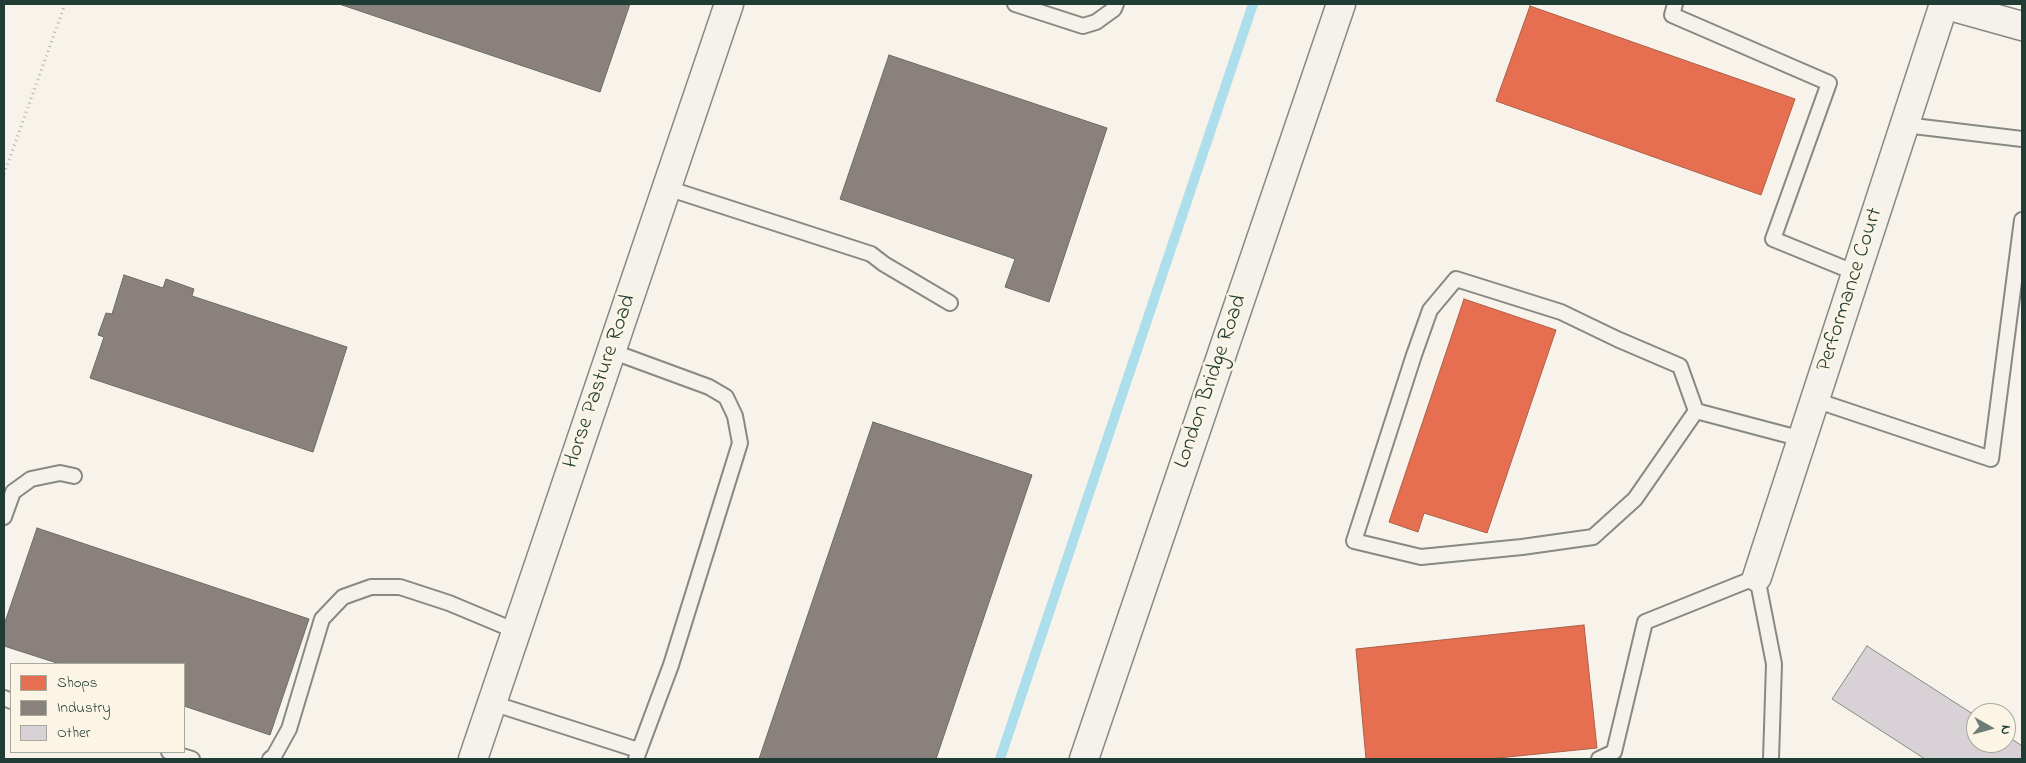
<!DOCTYPE html>
<style>
body{margin:0}
#map{position:relative;width:2026px;height:763px;overflow:hidden;background:#f7f3ea;font-family:"Indie Flower",sans-serif}
canvas{display:block}
.frame{position:absolute;inset:0;border:5px solid #1f3d34;pointer-events:none}
.legend{position:absolute;left:10px;top:663px;width:175px;height:90px;box-sizing:border-box;background:#fcf5e5;border:1px solid #a4ab9e;margin:0;padding:6px 9px;list-style:none;font-size:15px;color:#1f3d34}
.legend li{display:flex;align-items:center;gap:10px;height:25px}
.legend b{width:25px;border:1px solid #a4ab9e}
.north{position:absolute;left:1966px;top:703px;width:50px;height:50px;box-sizing:border-box;background:#fcf5e5;border:1px solid #a4ab9e;border-radius:50%;rotate:97deg;font-size:14px;font-weight:700;line-height:20px;text-align:center;color:#1f3d34}
.north::after{content:'';display:block;margin:auto;width:18px;height:22px;background:#6b7d74;clip-path:polygon(50% 0,100% 100%,50% 72%,0 100%)}
</style>
<div id="map">
<canvas width="2026" height="763"></canvas>
<div class="frame"></div>
<ul class="legend">
<li><b style="height:14px;background:#e76f51"></b>Shops</li>
<li><b style="height:14px;background:#8a817c"></b>Industry</li>
<li><b style="height:14px;background:#d8d2d7"></b>Other</li>
</ul>
<div class="north">N</div>
</div>
<script>
const context = document.querySelector('canvas').getContext('2d');
context.lineJoin = 'round';
function paint(path, color) { context.fillStyle = color; context.fill(path, 'evenodd'); }
const poly = rows => new Path2D(rows.map(r => 'M' + r).join(''));
function stroke(path, color, width, dash) { context.strokeStyle = color; context.lineWidth = width; context.lineCap = dash ? 'butt' : 'round'; context.setLineDash(dash || []); context.stroke(path); }
function drawText(font, color, halo, rows, align = 'center') {
  context.font = font + ' "Indie Flower",sans-serif'; context.lineWidth = 5; context.setLineDash([]); context.textBaseline = 'middle'; context.strokeStyle = halo; context.fillStyle = color; for (const [text, x, y, turn = 0] of rows) {
    context.save(); context.translate(x, y); context.rotate((+turn || 0) * Math.PI / 180); context.textAlign = isNaN(turn) ? turn : align; if (halo) context.strokeText(text, 0, 0); context.fillText(text, 0, 0); context.restore();
  }
}
const shops = poly([
 [1530,6,1795,99,1761,195,1496,101,1530,6],
 [1464,299,1556,330,1487,533,1424,513,1418,532,1389,522,1464,299],
 [1584,625,1597,748,1488,759,1366,759,1356,649,1584,625]
]);
paint(shops, '#e76f51');
stroke(shops, '#ab6048', 1);
const industry = poly([
 [339,4,630,4,600,92,339,4],
 [889,55,1107,128,1049,302,1005,287,1015,259,840,199,889,55],
 [124,275,163,288,166,279,194,289,192,296,347,347,313,452,90,378,104,337,98,335,106,313,112,314,124,275],
 [873,422,1032,475,936,759,759,759,873,422],
 [37,528,309,619,270,735,184,706,184,664,60,664,4,646,4,625,37,528]
]);
paint(industry, '#8a817c');
stroke(industry, '#6a6d66', 1);
stroke(poly([
 [1000,759,1253,4]
]), '#acdfeb', 10);
const building = poly([
 [1867,646,1976,716,1976,743,2006,743,2006,735,2022,746,2022,759,1925,759,1832,699,1867,646]
]);
paint(building, '#d8d2d7');
stroke(building, '#868984', 1);
const service = poly([
 [1015,4,1083,26,1096,22,1114,9,1116,4],
 [1675,4,1672,15,1829,83,1773,239,1856,273],
 [1905,125,2022,139],
 [667,188,871,254,884,264,950,303],
 [611,351,709,387,726,397,735,416,740,443,671,665,636,759],
 [1815,400,1991,459,2022,220],
 [1696,411,1635,499,1593,537,1522,547,1421,557,1354,541,1414,355,1430,310,1456,279,1561,312,1617,339,1680,366,1696,411,1802,439],
 [4,517,13,492,31,479,60,473,74,476],
 [4,698,11,701],
 [492,703,638,750],
 [169,752,192,759],
 [270,759,274,756,289,729,322,619,343,597,371,587,400,587,449,603,516,631],
 [1599,759,1614,752,1645,622,1757,577,1774,664,1771,759]
]);
const minor = poly([
 [1943,4,2022,26],
 [1757,577,1944,4],
 [473,759,729,4]
]);
const tertiary = poly([
 [1084,759,1341,4]
]);
stroke(service, '#868984', 18);
stroke(minor, '#868984', 31);
stroke(tertiary, '#868984', 31);
stroke(poly([
 [4,174,65,4]
]), '#b0b2ad', 3, [1, 4]);
stroke(service, '#f5f2ec', 14);
stroke(minor, '#f5f2ec', 28);
stroke(tertiary, '#f5f2ec', 28);
drawText('22px', '#1f3d34', '#fcf5e5', [
 ["Performance Court",1851,290,-72],
 ["Horse Pasture Road",601,382,-71],
 ["London Bridge Road",1212,382,-71]
]);
</script>
